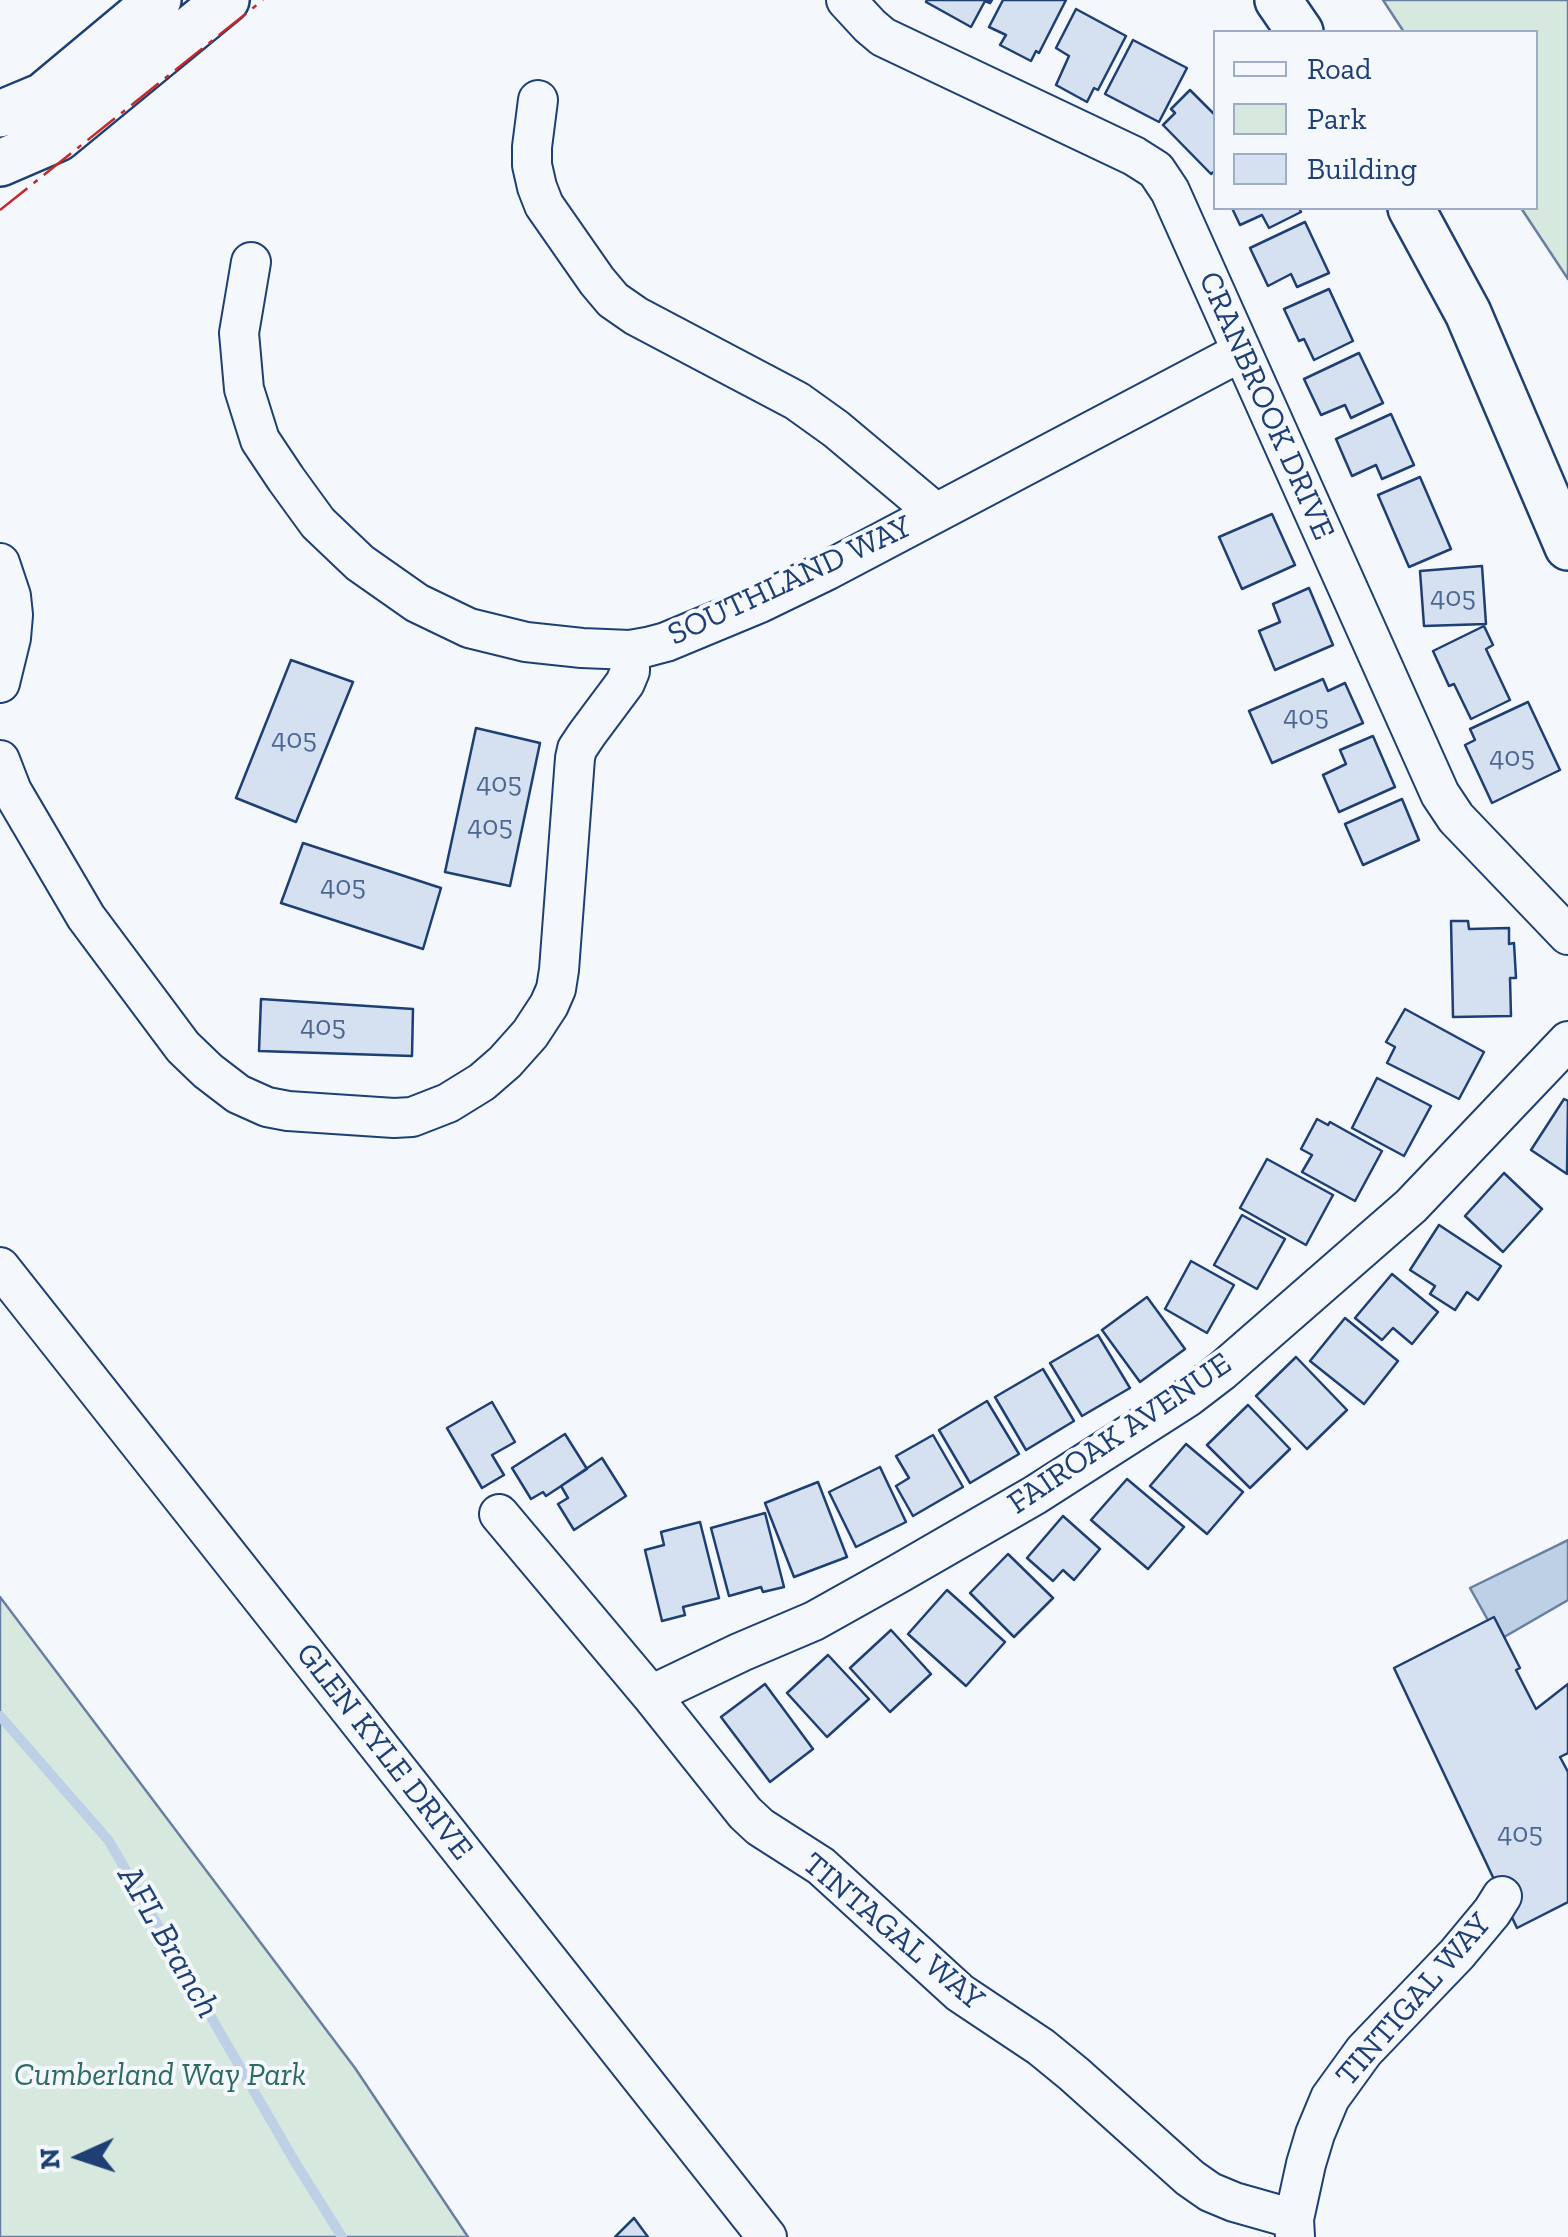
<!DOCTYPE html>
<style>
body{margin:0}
#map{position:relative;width:1568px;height:2237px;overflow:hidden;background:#f4f7fb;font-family:"Zilla Slab",serif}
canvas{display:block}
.legend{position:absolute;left:1213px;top:30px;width:325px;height:180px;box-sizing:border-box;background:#f4f7fb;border:2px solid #9eadc5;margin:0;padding:12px 18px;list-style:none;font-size:30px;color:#1d3f73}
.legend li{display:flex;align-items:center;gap:20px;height:50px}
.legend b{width:50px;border:2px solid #9eadc5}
.north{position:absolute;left:30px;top:2107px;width:100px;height:100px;-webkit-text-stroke:8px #f4f7fb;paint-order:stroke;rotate:267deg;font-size:28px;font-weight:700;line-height:40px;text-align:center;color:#1d3f73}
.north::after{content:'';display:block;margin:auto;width:35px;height:45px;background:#1d3f73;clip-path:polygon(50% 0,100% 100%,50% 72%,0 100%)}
</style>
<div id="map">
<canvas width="1568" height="2237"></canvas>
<ul class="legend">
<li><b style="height:12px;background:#f4f7fb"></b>Road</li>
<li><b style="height:28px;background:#d7e8df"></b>Park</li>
<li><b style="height:28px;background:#d5e0f0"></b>Building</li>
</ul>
<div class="north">N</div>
</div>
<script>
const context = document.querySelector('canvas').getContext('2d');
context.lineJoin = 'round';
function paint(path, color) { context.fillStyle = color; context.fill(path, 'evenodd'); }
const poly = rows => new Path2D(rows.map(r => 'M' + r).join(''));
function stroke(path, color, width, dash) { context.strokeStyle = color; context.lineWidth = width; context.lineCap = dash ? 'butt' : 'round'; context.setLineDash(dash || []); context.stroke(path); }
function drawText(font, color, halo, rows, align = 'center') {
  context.font = font + ' "Zilla Slab",serif'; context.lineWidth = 8; context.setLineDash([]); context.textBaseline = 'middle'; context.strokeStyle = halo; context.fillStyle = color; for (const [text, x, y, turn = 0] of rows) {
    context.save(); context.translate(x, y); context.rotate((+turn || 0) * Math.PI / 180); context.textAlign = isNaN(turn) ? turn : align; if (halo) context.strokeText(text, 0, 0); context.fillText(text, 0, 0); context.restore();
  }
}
const green = poly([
 [1383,0,1568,0,1568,279,1521,208,1536,208,1536,32,1404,32,1383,0],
 [0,1597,355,2068,468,2237,0,2237,0,1597]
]);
paint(green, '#d7e8df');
stroke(green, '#687fa3', 2.5);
const water = poly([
 [1568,1540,1568,1600,1499,1640,1470,1588,1568,1540]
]);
paint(water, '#bed0e5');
stroke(water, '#687fa3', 2.5);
stroke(poly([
 [0,1716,109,1841,295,2162,342,2237]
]), '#bed0e5', 10);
const building = poly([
 [927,0,992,0,990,3,985,1,971,27,926,2,927,0],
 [1003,0,1066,0,1039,53,1036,51,1031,61,1000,45,1006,35,989,27,1003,0],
 [1076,9,1126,36,1098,90,1094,88,1087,102,1056,85,1069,56,1056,48,1076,9],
 [1133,40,1187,68,1159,122,1105,94,1133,40],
 [1190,90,1216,116,1216,170,1211,174,1163,125,1175,113,1171,109,1190,90],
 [1232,208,1299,208,1301,212,1269,228,1262,215,1240,225,1232,208],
 [1305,222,1329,273,1297,287,1291,274,1268,286,1250,248,1305,222],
 [1329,289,1353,341,1314,360,1304,339,1299,341,1284,309,1329,289],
 [1359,353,1383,403,1351,418,1345,405,1321,415,1304,379,1359,353],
 [1391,414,1414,465,1382,479,1376,465,1352,476,1336,439,1391,414],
 [1420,477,1451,549,1409,567,1378,495,1420,477],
 [1272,514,1295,565,1242,589,1219,537,1272,514],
 [1482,566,1486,624,1424,626,1420,571,1482,566],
 [1309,588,1333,645,1275,670,1259,631,1280,622,1273,604,1309,588],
 [1484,626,1493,645,1486,649,1510,700,1471,719,1454,684,1449,686,1433,651,1484,626],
 [291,660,353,682,296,822,236,798,291,660],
 [1323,679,1328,691,1345,683,1363,723,1272,763,1249,711,1323,679],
 [1528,702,1560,770,1492,803,1465,745,1475,740,1470,729,1528,702],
 [476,728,540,743,510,886,445,872,476,728],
 [1373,736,1395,787,1339,812,1323,775,1346,764,1340,750,1373,736],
 [1402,799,1419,840,1363,865,1345,824,1402,799],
 [303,843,441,888,423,949,281,903,303,843],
 [1451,921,1468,921,1469,929,1509,928,1509,944,1514,943,1516,978,1510,978,1511,1016,1453,1017,1451,921],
 [261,999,413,1009,412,1056,259,1051,261,999],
 [1405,1009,1484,1052,1459,1099,1387,1063,1395,1047,1386,1042,1405,1009],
 [1377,1078,1431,1106,1404,1156,1352,1128,1377,1078],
 [1564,1099,1568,1101,1567,1174,1531,1150,1564,1099],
 [1317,1119,1328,1125,1330,1122,1382,1151,1355,1201,1302,1172,1312,1155,1301,1149,1317,1119],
 [1267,1159,1333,1195,1306,1245,1240,1208,1267,1159],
 [1504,1173,1542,1209,1503,1252,1465,1216,1504,1173],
 [1242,1215,1285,1239,1257,1289,1214,1265,1242,1215],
 [1439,1225,1501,1266,1478,1300,1467,1292,1455,1310,1430,1294,1435,1286,1410,1270,1439,1225],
 [1191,1261,1234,1285,1207,1333,1165,1309,1191,1261],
 [1392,1274,1438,1312,1412,1344,1393,1328,1382,1340,1355,1318,1392,1274],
 [1147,1297,1185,1349,1140,1382,1102,1330,1147,1297],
 [1345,1318,1398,1361,1364,1404,1310,1361,1345,1318],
 [1098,1335,1130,1388,1082,1416,1050,1363,1098,1335],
 [1296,1357,1347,1410,1307,1449,1256,1396,1296,1357],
 [1043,1369,1074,1421,1026,1450,995,1397,1043,1369],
 [987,1401,1019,1454,970,1483,939,1430,987,1401],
 [492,1402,515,1442,492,1455,504,1475,482,1488,447,1428,492,1402],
 [1248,1405,1290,1449,1250,1488,1207,1445,1248,1405],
 [565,1434,587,1469,546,1496,543,1492,531,1499,512,1468,565,1434],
 [933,1435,963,1487,913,1516,896,1486,909,1478,896,1456,933,1435],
 [1186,1444,1243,1492,1207,1534,1150,1486,1186,1444],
 [602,1458,626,1496,574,1530,558,1504,568,1498,561,1486,602,1458],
 [880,1467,906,1522,856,1547,829,1492,880,1467],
 [1127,1479,1184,1527,1148,1569,1091,1520,1127,1479],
 [818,1482,847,1557,794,1577,765,1503,818,1482],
 [765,1513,784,1587,763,1592,761,1587,729,1596,711,1528,765,1513],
 [1063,1516,1100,1549,1074,1580,1063,1570,1053,1581,1027,1558,1063,1516],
 [700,1522,719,1598,683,1607,685,1615,662,1621,645,1550,664,1545,661,1532,700,1522],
 [1008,1554,1053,1598,1014,1637,970,1593,1008,1554],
 [947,1590,1005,1642,966,1686,908,1634,947,1590],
 [1494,1617,1520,1668,1516,1670,1536,1709,1568,1684,1568,1753,1560,1757,1568,1772,1568,1902,1517,1928,1394,1668,1494,1617],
 [891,1630,931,1674,890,1712,850,1668,891,1630],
 [828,1655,869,1699,827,1737,787,1693,828,1655],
 [765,1684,813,1749,770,1782,721,1717,765,1684],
 [634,2218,648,2237,615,2237,634,2218]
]);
paint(building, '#d5e0f0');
stroke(building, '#1d3f73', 2.5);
const minor = poly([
 [846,0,870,26,883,37,1134,156,1156,170,1170,191,1440,794,1456,818,1568,935],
 [538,100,532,147,532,165,537,187,544,205,597,281,613,300,636,316,797,401,836,429,935,512],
 [251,262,239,333,244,389,260,440,286,479,318,523,360,563,417,603,469,628,526,642,582,648,630,650,647,647,666,642,760,603,828,570,1241,352],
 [0,563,11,596,13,615,11,638,0,683],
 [0,760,12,791,86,917,183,1047,208,1071,238,1094,267,1107,288,1111,394,1118,412,1117,448,1103,482,1082,505,1062,530,1034,549,1005,556,989,559,970,575,758,577,749,587,734,625,683,630,671,630,650],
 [0,1267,767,2237],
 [499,1514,651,1695,745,1813,760,1827,821,1866,960,1993,1041,2047,1074,2074,1190,2178,1210,2192,1234,2202,1294,2219],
 [651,1695,741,1652,814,1621,898,1574,1035,1495,1188,1397,1222,1371,1411,1206,1568,1041],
 [1295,2237,1294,2219,1306,2164,1315,2134,1330,2098,1364,2051,1457,1954,1492,1912,1502,1896]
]);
const major = poly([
 [1278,0,1300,32],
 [0,114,43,96,158,0],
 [0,163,58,138,226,0],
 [1411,208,1468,313,1568,547]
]);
stroke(minor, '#1d3f73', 42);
stroke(major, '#1d3f73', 50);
stroke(minor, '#f4f7fb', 38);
stroke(major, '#f4f7fb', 45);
stroke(poly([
 [0,210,263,0]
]), '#c62828', 2.5, [35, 8, 5, 8]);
drawText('28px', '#4b6792', null, [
 ["405",1453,598],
 ["405",1306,717],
 ["405",294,740],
 ["405",1512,758],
 ["405",499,784],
 ["405",490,827],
 ["405",343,887],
 ["405",323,1027],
 ["405",1520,1834]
]);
drawText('32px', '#1d3f73', '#f4f7fb', [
 ["CRANBROOK DRIVE",1266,406,66],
 ["SOUTHLAND WAY",790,581,-25],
 ["FAIROAK AVENUE",1120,1434,-34],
 ["GLEN KYLE DRIVE",384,1752,52],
 ["TINTAGAL WAY",893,1932,40],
 ["TINTIGAL WAY",1414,2000,-49]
]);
drawText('italic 32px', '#2c6c60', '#f4f7fb', [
 ["Cumberland Way Park",160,2076]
]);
drawText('italic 35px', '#1d3f73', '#f4f7fb', [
 ["AFL Branch",168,1942,60]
]);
</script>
